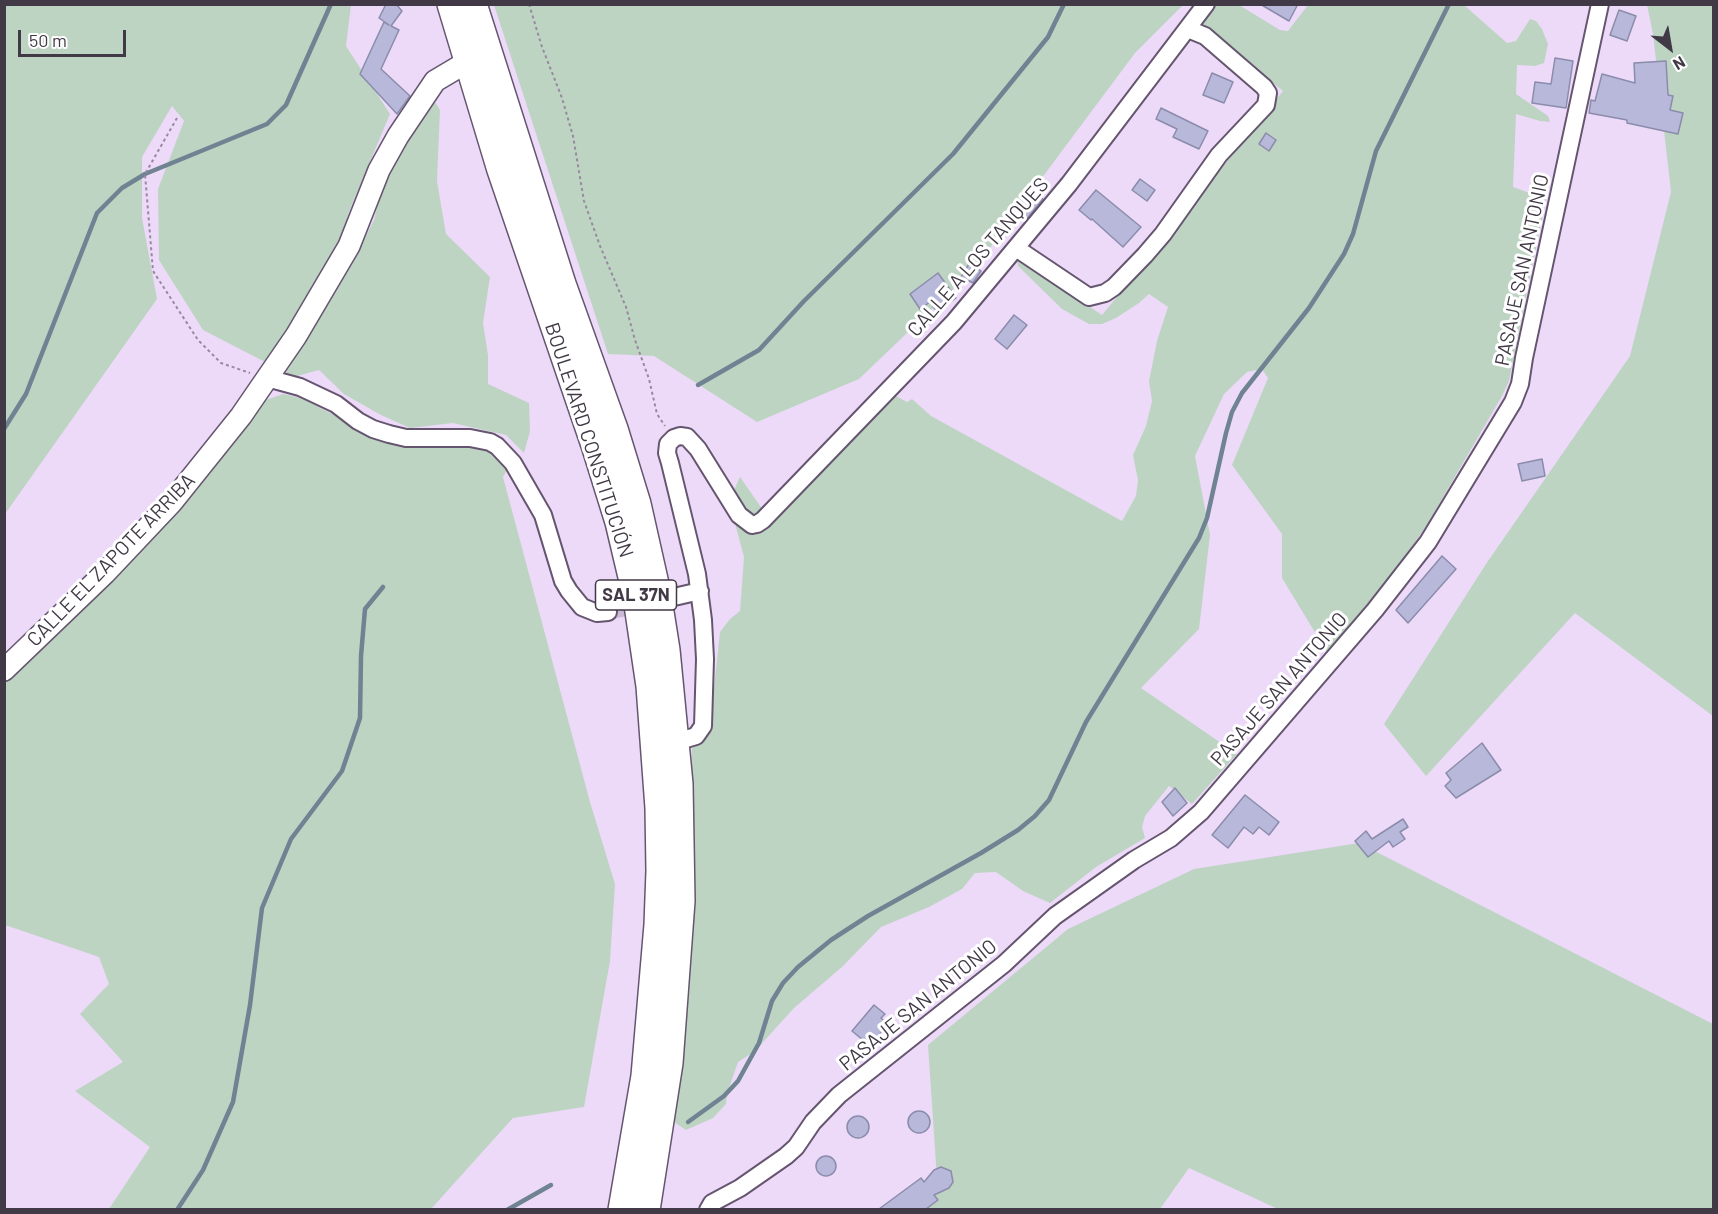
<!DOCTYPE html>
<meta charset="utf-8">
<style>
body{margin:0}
#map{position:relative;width:1718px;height:1214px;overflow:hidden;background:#eddaf9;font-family:Barlow,sans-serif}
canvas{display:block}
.frame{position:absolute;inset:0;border:6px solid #413945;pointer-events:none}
.north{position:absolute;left:1640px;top:18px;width:60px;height:60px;-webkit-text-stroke:4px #fff;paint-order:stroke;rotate:149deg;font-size:16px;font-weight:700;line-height:24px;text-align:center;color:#413945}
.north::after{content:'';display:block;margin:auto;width:21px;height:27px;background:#413945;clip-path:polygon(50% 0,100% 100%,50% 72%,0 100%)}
.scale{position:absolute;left:18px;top:30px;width:108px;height:27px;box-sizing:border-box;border:3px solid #413945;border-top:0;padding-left:8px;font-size:18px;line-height:21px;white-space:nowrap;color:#413945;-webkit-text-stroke:4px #fff;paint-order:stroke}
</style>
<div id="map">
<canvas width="1718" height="1214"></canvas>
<div class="frame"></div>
<div class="north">N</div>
<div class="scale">50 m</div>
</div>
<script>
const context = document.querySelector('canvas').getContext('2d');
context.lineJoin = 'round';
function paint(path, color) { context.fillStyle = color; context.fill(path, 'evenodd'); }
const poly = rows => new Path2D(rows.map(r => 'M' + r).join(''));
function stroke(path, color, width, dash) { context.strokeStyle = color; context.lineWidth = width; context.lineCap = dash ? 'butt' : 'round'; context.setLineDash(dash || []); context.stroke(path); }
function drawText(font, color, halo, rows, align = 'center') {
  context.font = font + ' Barlow,sans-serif'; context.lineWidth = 6; context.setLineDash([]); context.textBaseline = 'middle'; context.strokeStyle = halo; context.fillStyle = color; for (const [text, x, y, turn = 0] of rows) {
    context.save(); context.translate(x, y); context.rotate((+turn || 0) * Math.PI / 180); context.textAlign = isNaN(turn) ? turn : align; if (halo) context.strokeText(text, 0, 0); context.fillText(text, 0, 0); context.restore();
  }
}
paint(poly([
 [5,5,351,5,346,46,390,114,348,214,339,250,267,363,203,330,159,260,158,189,184,121,172,106,142,157,142,218,157,299,5,514],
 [494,5,1183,5,1135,53,974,269,859,379,757,422,654,356,608,354],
 [1215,5,1239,5,1280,30,1288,31,1308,5,1464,5,1507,43,1516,41,1530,19,1536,21,1542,29,1548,44,1544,63,1535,66,1517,65,1516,94,1548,116,1550,122,1540,121,1516,114,1513,187,1546,199,1509,381,1502,396,1428,523,1396,570,1388,578,1333,662,1282,578,1282,534,1232,465,1268,378,1262,369,1247,372,1224,394,1195,456,1210,535,1199,629,1141,688,1237,754,1192,804,1169,786,1145,816,1142,827,1145,838,1096,867,1050,903,1023,891,996,872,975,873,962,889,929,907,881,927,842,967,794,1008,755,1051,738,1062,727,1094,726,1104,713,1118,686,1130,671,1120,691,844,692,730,711,716,720,632,730,619,740,611,744,557,729,501,740,477,770,520,892,394,907,402,912,399,931,416,1122,521,1136,496,1138,480,1133,455,1146,426,1152,401,1149,381,1157,341,1168,307,1149,294,1139,303,1116,318,1102,324,1089,324,1062,309,1018,266,1017,258,1102,315,1173,229,1283,91,1204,26,1202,21],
 [1647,5,1713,5,1713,716,1575,613,1426,776,1384,724,1486,564,1630,356,1671,192,1653,34],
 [433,99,440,110,437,181,446,234,490,277,483,323,488,355,488,384,529,403,530,431,524,453,506,435,453,423,410,428,379,414,344,394,319,370,286,379,287,360,329,291,350,268,374,220,389,157],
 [283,394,301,398,371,434,483,445,507,470,503,477,590,802,615,884,610,961,584,1107,513,1118,431,1209,109,1209,150,1147,75,1091,123,1062,80,1014,109,984,99,957,5,925,5,679,263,401],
 [1359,843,1713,1024,1713,1209,1278,1209,1189,1168,1160,1209,916,1210,937,1179,928,1045,1068,929,1194,869]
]), '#bed4c3');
stroke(poly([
 [698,385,759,350,804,301,953,154,1048,37,1064,4],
 [4,429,26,394,97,213,122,188,145,174,267,124,286,105,331,4],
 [688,1122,724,1096,738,1081,759,1043,772,1001,783,983,798,967,831,940,868,916,981,853,1018,830,1035,816,1049,800,1086,722,1199,538,1207,518,1226,433,1232,412,1242,393,1309,308,1344,254,1353,234,1376,151,1449,4],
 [177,1210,203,1170,233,1102,250,1005,262,908,291,839,342,771,360,718,361,656,365,609,383,587],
 [507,1210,551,1185]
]), '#6f8393', 4.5);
const building = poly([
 [386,4,396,4,402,11,391,26,399,30,381,69,410,96,397,114,360,74,384,22,389,25,379,18,386,4],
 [1260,4,1298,4,1289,21,1260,4],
 [1619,10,1636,16,1627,41,1610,35,1619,10],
 [1555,58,1573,61,1566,108,1532,103,1535,82,1551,84,1555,58],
 [1666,61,1668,95,1673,96,1670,110,1683,113,1678,134,1627,123,1627,120,1589,113,1591,100,1595,101,1602,74,1635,83,1634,63,1666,61],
 [1212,73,1233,82,1224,103,1203,95,1212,73],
 [1161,108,1208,131,1199,149,1173,137,1177,129,1156,119,1161,108],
 [1266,133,1276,140,1269,151,1259,144,1266,133],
 [1140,179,1155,190,1147,201,1132,190,1140,179],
 [1096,190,1141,227,1123,247,1092,219,1091,220,1079,210,1096,190],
 [1039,196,1043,199,1027,219,1022,215,1039,196],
 [969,264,981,271,973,283,961,277,969,264],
 [938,273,956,298,937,312,930,302,920,309,910,294,938,273],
 [1014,315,1027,325,1007,349,995,339,1014,315],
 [1542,459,1545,476,1522,481,1518,464,1542,459],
 [1442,556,1456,569,1408,623,1396,610,1442,556],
 [1482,743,1501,770,1456,798,1445,786,1451,780,1446,773,1482,743],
 [1175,788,1187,803,1173,816,1162,802,1175,788],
 [1245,795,1279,822,1269,835,1259,827,1253,834,1244,827,1228,848,1212,835,1245,795],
 [1403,819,1408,827,1400,832,1405,839,1393,847,1389,841,1368,857,1355,841,1366,831,1372,839,1403,819],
 [874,1005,885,1014,881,1018,888,1024,870,1046,852,1031,874,1005],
 '908 1122a11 11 0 1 1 22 0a11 11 0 1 1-22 0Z',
 '847 1127a11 11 0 1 1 22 0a11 11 0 1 1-22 0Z',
 '816 1166a10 10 0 1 1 20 0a10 10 0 1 1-20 0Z',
 [941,1167,951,1171,953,1182,949,1188,934,1195,938,1200,926,1209,879,1209,921,1178,924,1182,934,1170,941,1167]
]);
paint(building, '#b8b9da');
stroke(building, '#8b8cab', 1.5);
stroke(poly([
 [608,612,647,603]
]), '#cbbad5', 16, [16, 8]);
const minor = poly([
 [1016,248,1089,297,1105,293,1114,287,1145,255,1163,234,1219,155,1266,105,1268,93,1264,87,1205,36,1188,29],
 [267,378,300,387,336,404,358,421,373,429,389,434,406,438,470,438,490,442,497,446,513,463,543,515,563,581,569,591,582,607,597,613,608,612],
 [674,597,700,591],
 [676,742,696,736,703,726,705,659,703,620,697,574,670,463,667,453,668,444,674,438,680,436,687,437,698,449,739,515,752,525,757,524,763,520,954,322,1069,184,1206,4],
 [708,1210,712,1203,740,1188,786,1156,796,1147,813,1122,839,1095,1004,964,1055,916,1134,860,1171,838,1201,812,1375,610,1428,542,1513,402,1520,384,1524,358,1600,4]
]);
const tertiary = poly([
 [4,670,105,573,172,502,241,416,296,336,349,246,379,170,398,136,435,81,467,62]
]);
const trunk = poly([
 [451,4,501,170,596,448,619,522,637,598,650,686,659,808,660,871,658,925,645,1076,622,1210],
 [473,4,562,284,614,429,637,504,657,593,666,650,679,784,681,901,669,1063,646,1210]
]);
stroke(minor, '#65556f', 20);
stroke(tertiary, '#65556f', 24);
stroke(trunk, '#65556f', 30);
stroke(poly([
 [529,4,542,47,562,98,573,136,584,201,600,246,626,307,635,340,649,379,657,414,665,426],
 [177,118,145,174,153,271,198,340,221,363,250,373]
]), '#97899f', 2, [3, 3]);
stroke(minor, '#fff', 16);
stroke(tertiary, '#fff', 21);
stroke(trunk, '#fff', 27);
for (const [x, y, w] of [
 [636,595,81]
]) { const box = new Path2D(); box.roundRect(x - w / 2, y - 15, w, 30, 4.5); context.fillStyle = '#fff'; context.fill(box); stroke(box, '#413945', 1.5); }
drawText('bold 18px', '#413945', null, [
 ["SAL 37N",636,595]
]);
drawText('20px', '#413945', '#fff', [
 ["CALLE A LOS TANQUES",978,257,-49],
 ["PASAJE SAN ANTONIO",1522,270,-78],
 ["BOULEVARD CONSTITUCIÓN",589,440,72],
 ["CALLE EL ZAPOTE ARRIBA",111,560,-46],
 ["PASAJE SAN ANTONIO",1279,689,-49],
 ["PASAJE SAN ANTONIO",918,1005,-39]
]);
</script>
